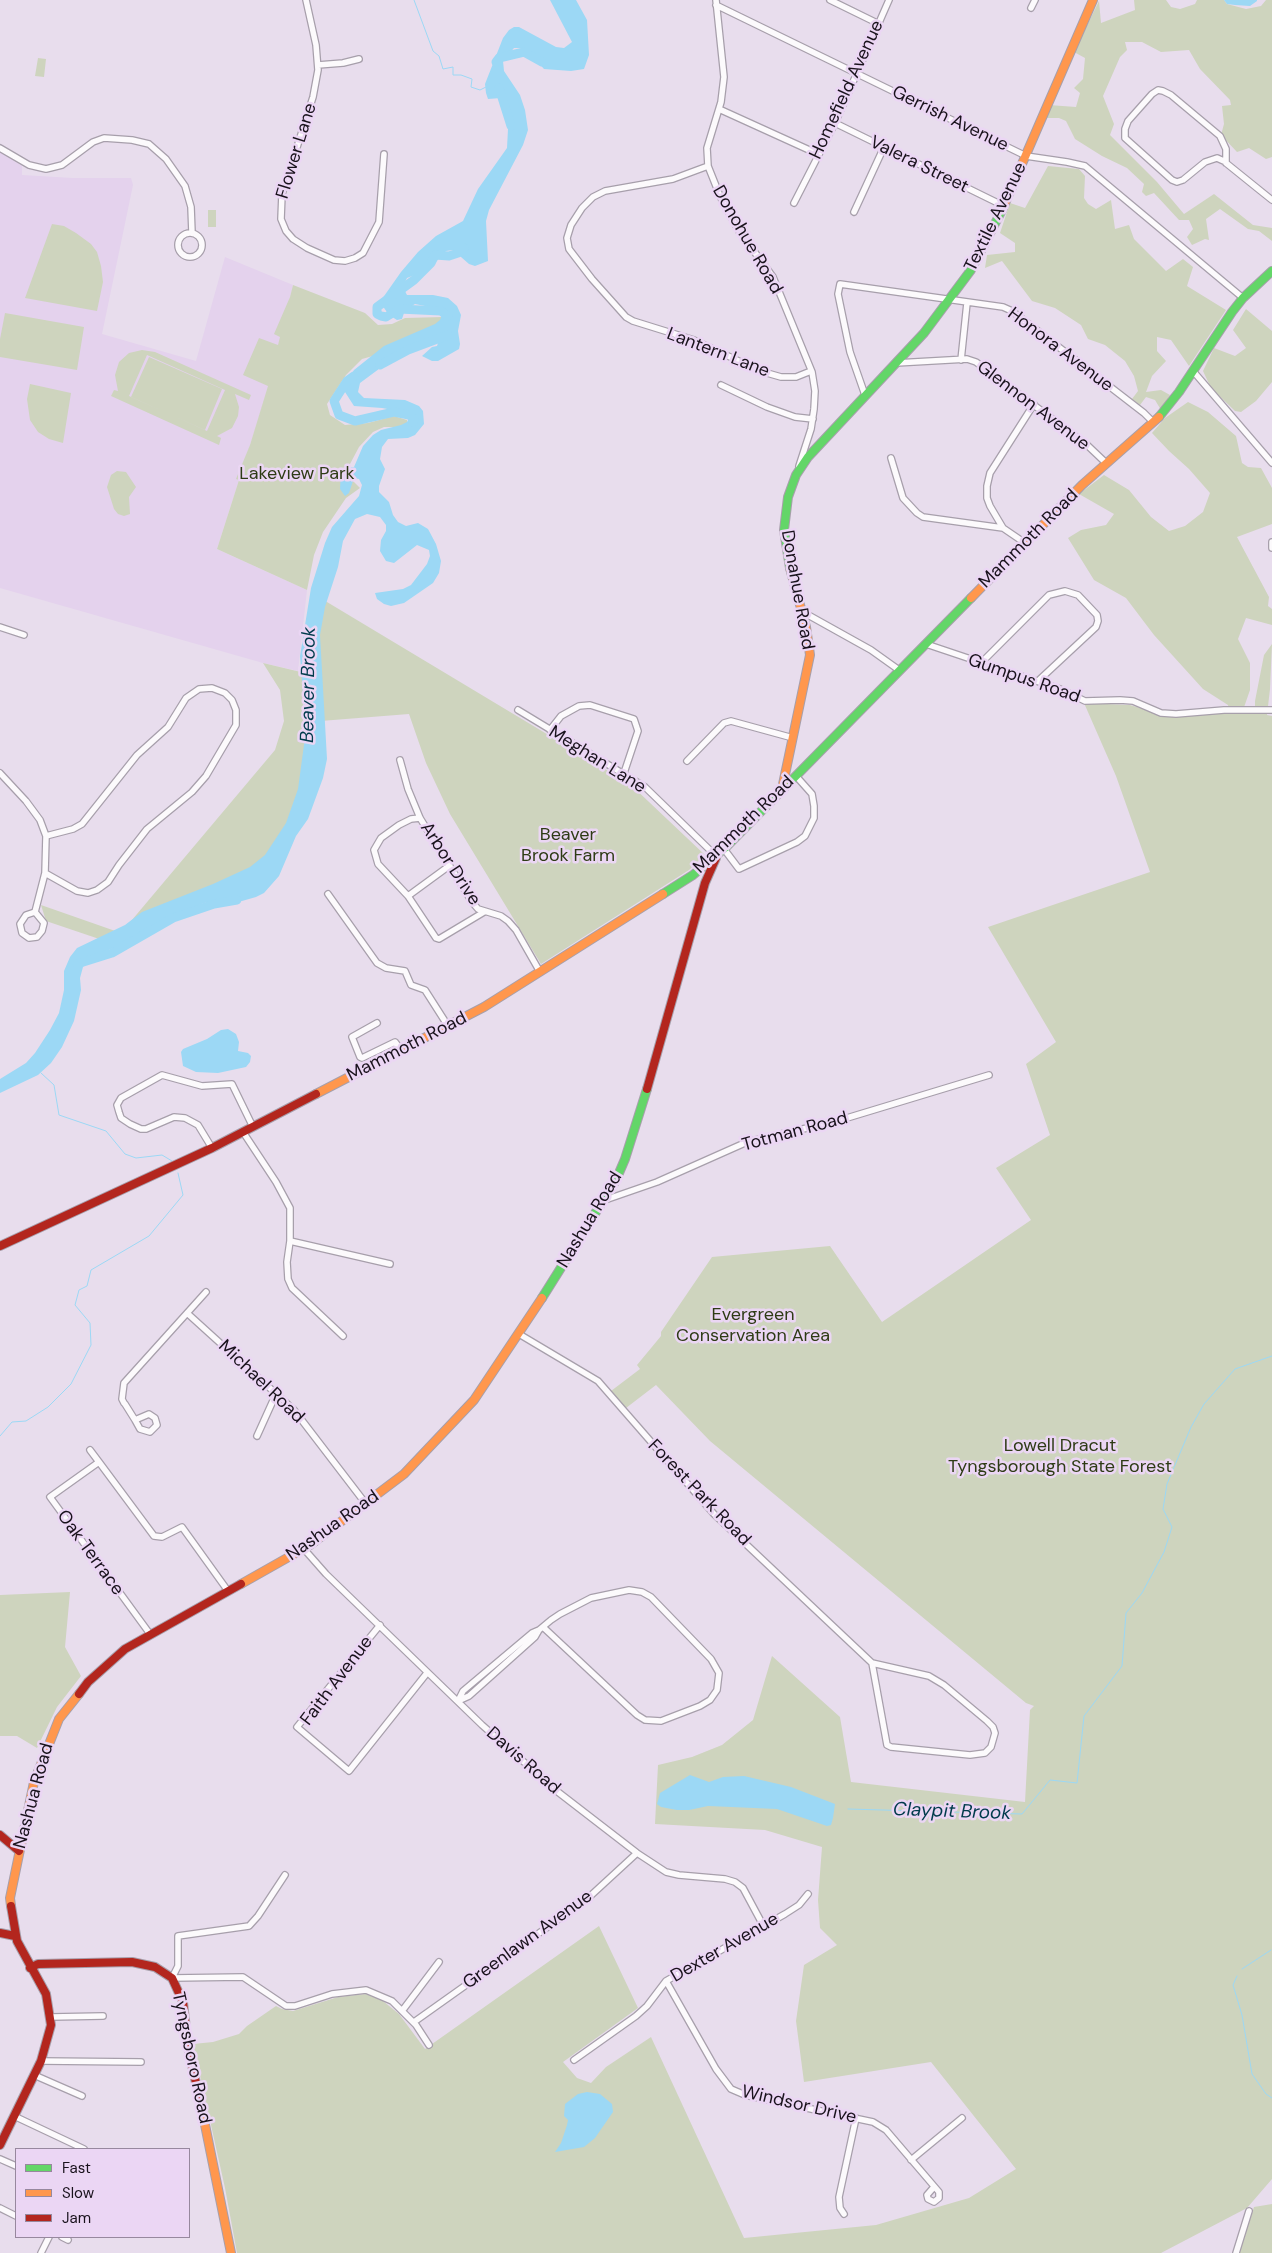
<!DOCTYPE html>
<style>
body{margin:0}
#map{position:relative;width:1272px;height:2253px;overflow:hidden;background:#e8dded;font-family:"DM Sans",sans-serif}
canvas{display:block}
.legend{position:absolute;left:15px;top:2148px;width:175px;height:90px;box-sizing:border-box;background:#ebd6f4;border:1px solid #97889e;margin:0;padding:6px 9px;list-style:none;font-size:15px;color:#19121c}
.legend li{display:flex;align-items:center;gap:10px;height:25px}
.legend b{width:25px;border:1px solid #97889e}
</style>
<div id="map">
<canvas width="1272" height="2253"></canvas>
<ul class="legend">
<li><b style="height:6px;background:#63d668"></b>Fast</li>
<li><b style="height:6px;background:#ff974d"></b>Slow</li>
<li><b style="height:6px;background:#b3261e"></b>Jam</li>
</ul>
</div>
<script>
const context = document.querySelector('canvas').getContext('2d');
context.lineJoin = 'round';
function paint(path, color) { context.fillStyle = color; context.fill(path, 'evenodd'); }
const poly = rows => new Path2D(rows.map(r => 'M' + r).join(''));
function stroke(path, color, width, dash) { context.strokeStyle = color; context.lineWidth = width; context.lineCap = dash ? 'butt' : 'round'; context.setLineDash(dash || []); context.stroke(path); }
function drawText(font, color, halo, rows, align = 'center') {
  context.font = font + ' "DM Sans",sans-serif'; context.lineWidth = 5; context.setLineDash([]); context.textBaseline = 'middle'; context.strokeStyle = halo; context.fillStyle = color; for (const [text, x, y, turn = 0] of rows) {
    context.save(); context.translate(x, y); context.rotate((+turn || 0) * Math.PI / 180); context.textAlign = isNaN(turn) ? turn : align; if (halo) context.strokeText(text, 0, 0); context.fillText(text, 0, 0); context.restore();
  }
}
paint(poly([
 [0,152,22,166,22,175,73,178,131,178,133,185,102,334,196,361,225,257,293,285,267,392,217,549,307,590,298,671,263,663,0,588]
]), '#e4d2ed');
paint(poly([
 [1134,0,1166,0,1171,7,1180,9,1195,4,1197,0,1224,0,1227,4,1246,9,1261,6,1266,0,1272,0,1272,157,1266,159,1249,148,1237,152,1221,135,1224,124,1222,106,1231,105,1230,100,1200,69,1189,50,1161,52,1142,42,1125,42,1127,50,1120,57,1103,96,1114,124,1110,135,1157,182,1184,214,1214,194,1253,225,1272,228,1272,241,1259,231,1248,229,1220,209,1206,219,1209,240,1205,239,1192,245,1187,237,1193,229,1189,220,1179,220,1154,193,1146,196,1142,192,1144,184,1127,168,1102,156,1075,139,1066,121,1059,118,1046,118,1049,105,1076,107,1080,93,1074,88,1083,79,1085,58,1074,52,1099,1,1101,23,1135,10],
 [38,58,46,59,44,77,35,76],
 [1048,166,1079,169,1085,176,1084,198,1088,204,1096,209,1111,200,1115,229,1129,225,1134,239,1166,271,1183,259,1193,267,1187,286,1226,310,1189,366,1171,340,1157,337,1157,351,1166,361,1152,376,1146,392,1161,390,1170,395,1161,410,1155,400,1146,397,1140,405,1132,399,1138,391,1134,376,1125,361,1105,345,1088,339,1081,325,1055,308,1032,301,1002,261,985,268,987,255,1015,252,1015,243,1000,233,1010,203,1025,208],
 [208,210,216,210,216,227,208,227],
 [52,224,64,226,76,233,91,244,97,252,101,266,103,282,97,311,25,298],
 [293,285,365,313,378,325,392,324,405,318,443,317,447,323,380,354,362,359,346,375,327,404,330,415,345,425,368,423,394,416,407,420,407,425,403,427,384,427,373,432,359,447,350,464,352,480,360,488,346,498,323,532,314,555,307,590,217,549,239,480,236,479,250,445,268,386,243,375,259,338,278,345,280,337,274,334,290,297],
 [1246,309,1272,331,1272,382,1256,401,1241,412,1235,411,1211,388,1203,371,1214,348,1235,356,1246,348,1233,330],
 [5,313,84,327,77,370,0,357,0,339],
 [142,350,155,352,251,395,249,400,235,394,239,407,238,416,232,428,217,436,221,438,219,445,111,396,114,390,118,391,115,375,119,362,129,353],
 [147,355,225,390,207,431,129,396],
 [149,357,222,389,205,430,131,397],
 [30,384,71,393,63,443,49,439,38,432,30,420,27,399],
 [1188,402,1208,412,1236,436,1242,463,1248,467,1261,468,1272,488,1272,524,1237,537,1269,597,1268,606,1272,609,1272,625,1246,618,1238,639,1250,663,1250,690,1242,713,1255,714,1255,701,1264,655,1272,644,1270,689,1267,715,1272,716,1272,2179,1247,2208,1161,2253,237,2253,225,2188,193,2044,213,2042,239,2034,247,2026,276,2006,282,2009,293,2011,338,1997,366,1994,383,2001,399,2014,425,2049,599,1926,638,2008,563,2062,577,2078,591,2083,606,2067,651,2037,744,2238,876,2225,969,2198,1016,2169,931,2062,804,2082,796,2021,804,1965,837,1945,820,1928,818,1900,822,1847,765,1830,655,1824,658,1765,692,1757,722,1745,753,1720,772,1656,840,1717,851,1782,1025,1802,1030,1710,1034,1706,1026,1703,710,1441,656,1385,626,1408,611,1391,640,1369,637,1365,661,1336,661,1332,712,1257,830,1246,882,1322,1031,1220,996,1168,1050,1135,1026,1064,1056,1042,988,927,1150,872,1116,776,1084,703,1130,705,1161,714,1229,712,1228,705,1203,689,1154,635,1126,598,1094,580,1068,538,1081,530,1106,525,1114,514,1079,494,1104,475,1129,490,1151,517,1169,531,1185,526,1203,512,1210,493,1189,469,1169,451,1152,433,1165,418],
 [117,471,126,472,136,487,129,497,130,514,124,516,118,514,114,509,107,487,111,475],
 [317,596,630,784,705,855,689,870,541,964,450,814,426,763,409,714,308,722],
 [263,663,305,673,303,713,306,779,291,828,253,885,189,903,117,945,46,921,41,905,121,933,275,750,284,721,280,690],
 [70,1592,65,1647,81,1676,57,1707,37,1748,17,1736,0,1736,0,1595],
 [1272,2204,1272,2253,1239,2253,1254,2207]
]), '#ced4be');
paint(poly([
 [550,0,576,0,587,20,589,55,584,69,571,71,544,69,525,48,514,48,503,61,504,71,520,95,525,110,528,130,523,145,489,210,486,221,488,261,475,266,469,264,453,250,446,251,428,270,407,278,405,282,404,289,407,295,433,295,448,298,457,306,461,315,458,331,460,344,459,349,438,361,432,361,422,356,432,347,437,346,439,340,434,338,410,346,360,383,358,392,364,398,405,400,419,406,423,411,424,424,415,435,408,438,388,439,382,447,380,459,385,469,379,486,379,492,389,502,393,515,398,522,406,526,418,523,428,529,436,544,441,561,439,573,433,583,404,603,391,606,384,604,377,599,375,593,403,589,411,585,427,564,430,556,429,550,417,545,394,563,386,561,380,551,381,540,386,531,386,525,380,517,367,514,355,519,343,541,338,567,325,607,320,635,327,759,323,778,308,819,296,836,279,876,264,893,256,897,242,901,207,902,186,910,152,931,88,959,83,967,80,978,81,990,74,1021,62,1047,51,1063,38,1075,0,1093,0,1079,26,1063,35,1053,50,1030,59,1013,64,990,64,971,70,957,77,948,125,925,142,912,213,884,250,867,265,855,286,823,298,789,306,730,300,656,311,588,325,543,332,527,359,496,362,485,359,479,354,478,349,493,345,496,340,489,341,471,344,468,354,467,363,446,373,435,381,430,401,425,407,422,410,416,404,412,382,408,354,406,345,392,345,384,354,370,384,346,435,324,440,320,442,315,440,311,430,307,415,304,405,310,402,319,397,320,389,315,382,305,382,299,401,272,418,252,436,236,463,221,478,189,507,148,509,110,507,103,501,98,488,99,486,93,485,84,503,38,509,30,514,27,519,27,556,47,564,48,572,42],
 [1224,0,1257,0,1257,1,1250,6,1235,5,1227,4],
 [228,1029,236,1034,239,1042,238,1051,248,1053,251,1056,250,1062,246,1067,218,1073,196,1072,183,1066,181,1052,183,1049,207,1039,221,1030],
 [690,1775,709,1782,723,1777,744,1776,791,1787,835,1804,833,1818,831,1825,827,1826,777,1809,708,1806,689,1810,677,1810,661,1807,657,1804,660,1793],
 [587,2092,600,2094,612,2104,613,2112,595,2138,584,2147,555,2152,561,2143,567,2125,568,2120,564,2116,565,2104,578,2094]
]), '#9cd8f5');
stroke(poly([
 [414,0,433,51,439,56,443,69,453,67,453,75,461,75,472,79,471,87,480,90,486,87],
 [41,1073,54,1085,59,1115,106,1131,125,1154,136,1158,162,1155,172,1161],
 [0,1436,12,1422,26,1421,48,1407,71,1384,91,1345,90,1323,75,1305,79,1290,87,1286,91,1270,149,1236,183,1195,178,1173],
 [848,1809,1022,1814,1050,1780,1077,1783,1084,1716,1122,1666,1126,1613,1142,1593,1164,1552,1172,1527,1163,1509,1167,1484,1191,1427,1204,1404,1235,1369,1272,1356],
 [1242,1969,1271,1950],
 [1237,1976,1233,1985,1242,2015,1252,2074,1266,2094,1272,2098]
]), '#9cd8f5', 1);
stroke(poly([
 [496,62,499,58,524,52,542,62],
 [499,88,511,126],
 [448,316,441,311,399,309,386,317,381,316,377,314,377,307,414,280,431,263,435,255,449,256,458,253,464,248],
 [380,365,408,350,448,335],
 [354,376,347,381,334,401,339,415,355,421,394,412,409,415,414,419,413,422],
 [77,964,112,953,173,918,214,904,237,900]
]), '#9cd8f5', 9);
const street = poly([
 [306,0,316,45,318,70,313,97,282,194,281,219,286,231,293,239,307,248,334,260,345,261,355,258,363,253,379,222,384,154],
 [716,0,724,77,721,102,707,148,708,166,720,196,739,231,773,277,812,372,815,391,814,409,811,429,799,466],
 [830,0,877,23],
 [716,5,1026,156,1067,162,1085,166,1243,298],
 [1031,8,1035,0],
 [318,65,343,63,359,59],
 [719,109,818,154],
 [835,123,1004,206],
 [0,148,29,165,46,169,62,165,93,142,104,138,132,140,149,144,166,159,185,186,191,207,192,233],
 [1226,163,1226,149,1220,136,1171,95,1163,91,1158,90,1152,94,1128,121,1125,129,1125,138,1172,180,1177,182,1183,180,1205,162,1217,158,1226,162,1226,163,1257,188,1272,200],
 [708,166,673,179,605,191,593,197,582,208,571,225,567,238,569,249,592,279,626,317,633,321,694,340,760,371,781,377,796,377,811,371],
 [794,203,835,123,889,0],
 [854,212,884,147],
 '178 245a12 12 0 1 1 24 0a12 12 0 1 1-24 0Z',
 [961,360,967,303],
 [896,363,967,359,976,362,1086,444,1106,463],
 [1193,371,1272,463],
 [721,385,767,407,795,417,813,419],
 [865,395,850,352,838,294,840,284,1003,307,1012,311,1144,413,1153,422],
 [891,458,903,498,917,513,923,517,1003,528,1025,543],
 [1003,528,990,506,987,498,987,486,990,473,1034,404],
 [1272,542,1272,548],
 [801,611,871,650,899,670],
 [0,627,24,635],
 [926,644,1060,689,1085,701,1120,700,1133,701,1161,713,1176,714,1224,710,1272,710],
 [981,663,1049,595,1065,591,1078,595,1097,615,1098,621,1096,627,1038,681],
 [518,710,645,787,716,856],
 [550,730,561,716,579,706,590,705,634,719,638,731,624,773],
 [400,760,408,789,420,818,472,902,478,909,501,916,508,921,516,930,540,972],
 [687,761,724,723,731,721,793,738],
 [0,773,26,801,40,820,46,836,45,873,35,912],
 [420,818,411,819,399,825,381,838,374,850,378,864,408,896,436,938,439,939,484,912],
 [724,849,739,869,797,842,805,836,814,818,814,806,812,794,796,776],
 [45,873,77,891,88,893,97,890,108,882,119,865,147,829,192,792,206,776,236,725,236,710,232,700,225,693,212,688,199,689,186,698,168,727,137,755,82,824,73,829,46,836],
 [328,894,377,963,386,968,405,971,411,985,425,990,448,1026],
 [408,896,449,866],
 [35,912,44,923,42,931,37,937,29,938,22,933,20,924,26,915,35,912],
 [377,1023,352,1037,360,1057,362,1058,395,1042,401,1050],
 [243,1132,276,1182,290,1208,290,1241,287,1262,288,1279,292,1288,343,1336],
 [212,1148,198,1125,185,1118,174,1117,146,1129,141,1129,130,1124,121,1118,119,1112,117,1105,121,1098,162,1075,202,1086,232,1084,253,1127],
 [605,1200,657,1182,747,1142,837,1121,989,1075],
 [290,1241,390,1264],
 [187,1313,294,1410,366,1504],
 [519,1334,598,1381,714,1514,872,1663,929,1676,944,1685,987,1721,993,1727,995,1733,991,1747,985,1753,970,1755,891,1747,887,1745,872,1663],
 [135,1420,149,1414,155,1418,157,1425,150,1432,140,1429,135,1420,125,1404,124,1403,122,1399,124,1383,206,1292],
 [257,1436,276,1394],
 [90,1450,99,1462],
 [304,1549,326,1574,482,1725,558,1792,637,1853,666,1872,679,1875,725,1879,735,1882,743,1888,764,1927],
 [380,1625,297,1727,349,1771,427,1673],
 [150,1634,50,1497,99,1462,154,1536,162,1537,182,1527,228,1591],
 [458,1701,469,1696,535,1637,539,1630,551,1620,560,1614,591,1598,629,1590,642,1592,651,1597,711,1659,719,1673,717,1690,710,1700,700,1706,661,1721,645,1720,637,1715,543,1627],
 [458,1701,463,1691,532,1633,539,1630],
 [172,1978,243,1977,286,2006,295,2006,332,1994,366,1990,392,2001,416,2025,429,2045],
 [172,1978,178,1966,178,1936,249,1926,258,1916,285,1875],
 [666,1981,716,2069,731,2089,745,2095,873,2122,886,2130,939,2192,939,2198,934,2202,928,2199,927,2195,934,2187],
 [402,2011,439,1962],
 [51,2017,103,2016],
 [414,2022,587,1899,637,1853],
 [574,2060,636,2016,647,2006,666,1981,785,1914,799,1905,808,1894],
 [41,2061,141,2062],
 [34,2075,82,2096],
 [14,2116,84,2149],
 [0,2159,16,2166],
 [911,2160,962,2118],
 [0,2208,16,2216],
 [844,2214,840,2208,839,2197,856,2118],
 [62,2237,68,2240],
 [41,2253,49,2237],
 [1236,2253,1249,2211]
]);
const fast = poly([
 [1159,417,1179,392,1232,312,1243,298,1272,271],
 [790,568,784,530,788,497,796,475,808,457,924,333,971,270,1002,210],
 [663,894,693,875,726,847,971,598],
 [542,1298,616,1180,625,1159,647,1089]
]);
const slow = poly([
 [1002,210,1093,0],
 [971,598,1082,485,1159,417],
 [782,789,810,655,806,627,790,568],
 [316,1094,484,1007,663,894],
 [241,1584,310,1545,404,1474,474,1400,542,1298],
 [11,1906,10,1898,34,1782,59,1719,79,1694],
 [202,2110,231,2253]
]);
const jam = poly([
 [647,1089,705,883,716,858],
 [0,1246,212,1148,316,1094],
 [79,1694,88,1682,125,1649,241,1584],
 [0,1835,19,1851],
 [0,1933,15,1936],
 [30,1968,38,1964,132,1962,155,1967,172,1978,183,2002,188,2047,202,2110],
 [0,2145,41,2061,51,2025,46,1994,17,1941,11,1906]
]);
stroke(street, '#a79fab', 8);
stroke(fast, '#a79fab', 10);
stroke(slow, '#a79fab', 10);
stroke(jam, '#a79fab', 10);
stroke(street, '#fcfafc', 5.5);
stroke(fast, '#63d668', 8);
stroke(slow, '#ff974d', 8);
stroke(jam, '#b3261e', 8);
drawText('18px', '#19121c', '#ebd6f4', [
 ["Homefield Avenue",847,90,-65],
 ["Gerrish Avenue",950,119,26],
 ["Flower Lane",297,151,-73],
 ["Valera Street",919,165,26],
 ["Textile Avenue",996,217,-64],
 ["Donohue Road",747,240,60],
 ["Honora Avenue",1060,350,37],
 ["Lantern Lane",718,353,21],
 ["Glennon Avenue",1033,406,37],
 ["Mammoth Road",1029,539,-45],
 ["Donahue Road",797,590,80],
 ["Gumpus Road",1024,679,19],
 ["Meghan Lane",597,760,32],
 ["Mammoth Road",744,825,-44],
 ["Arbor Drive",450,864,57],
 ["Mammoth Road",407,1047,-27],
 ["Totman Road",795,1132,-15],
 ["Nashua Road",590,1220,-59],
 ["Michael Road",261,1382,44],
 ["Forest Park Road",699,1493,46],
 ["Nashua Road",333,1526,-35],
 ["Oak Terrace",90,1553,54],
 ["Faith Avenue",337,1681,-53],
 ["Davis Road",523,1761,41],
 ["Nashua Road",34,1796,-75],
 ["Greenlawn Avenue",528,1940,-36],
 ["Dexter Avenue",725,1948,-30],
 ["Tyngsboro Road",191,2058,78],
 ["Windsor Drive",799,2105,13]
]);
drawText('18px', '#2e3b15', '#ebd6f4', [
 ["Lakeview Park",297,474],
 ["Beaver",568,835],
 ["Brook Farm",568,856],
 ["Evergreen",753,1315],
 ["Conservation Area",753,1336],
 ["Lowell Dracut",1060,1446],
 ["Tyngsborough State Forest",1060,1467]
]);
drawText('italic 19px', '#013b4c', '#ebd6f4', [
 ["Beaver Brook",309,685,-89],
 ["Claypit Brook",952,1812,2]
]);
</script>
